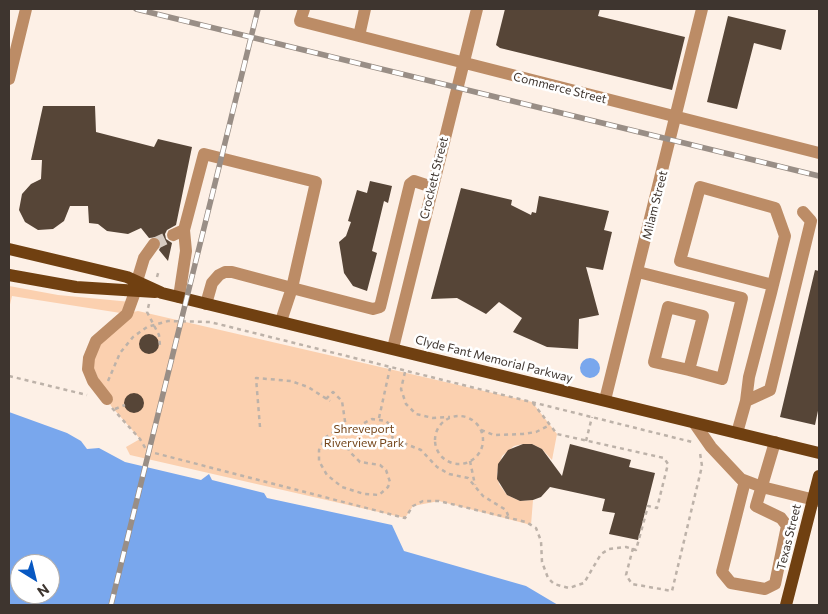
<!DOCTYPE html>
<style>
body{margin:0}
#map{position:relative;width:828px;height:614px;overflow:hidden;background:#fdf0e6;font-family:Commissioner,sans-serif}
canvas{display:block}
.frame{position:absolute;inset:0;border:10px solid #3e352f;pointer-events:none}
.north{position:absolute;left:10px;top:554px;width:50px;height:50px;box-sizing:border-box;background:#fff;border:1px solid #b2aeac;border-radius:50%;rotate:144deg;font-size:14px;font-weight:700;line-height:20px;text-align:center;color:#3e352f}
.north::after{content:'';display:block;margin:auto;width:18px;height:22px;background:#0858c2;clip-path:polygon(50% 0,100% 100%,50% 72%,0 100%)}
</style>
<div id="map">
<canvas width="828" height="614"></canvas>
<div class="frame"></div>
<div class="north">N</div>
</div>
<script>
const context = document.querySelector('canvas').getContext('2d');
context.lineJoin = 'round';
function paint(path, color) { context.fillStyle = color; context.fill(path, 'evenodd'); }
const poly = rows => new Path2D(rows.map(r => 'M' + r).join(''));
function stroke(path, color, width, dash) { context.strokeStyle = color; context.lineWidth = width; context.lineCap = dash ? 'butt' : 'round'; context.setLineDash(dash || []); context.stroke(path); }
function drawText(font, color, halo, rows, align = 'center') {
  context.font = font + ' Commissioner,sans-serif'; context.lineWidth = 5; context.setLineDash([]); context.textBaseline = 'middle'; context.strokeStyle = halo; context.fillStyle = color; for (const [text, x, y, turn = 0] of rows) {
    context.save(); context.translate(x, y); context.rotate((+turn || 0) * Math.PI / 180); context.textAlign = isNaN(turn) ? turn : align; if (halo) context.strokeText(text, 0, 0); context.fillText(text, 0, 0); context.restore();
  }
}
paint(poly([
 [9,286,58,295,131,302,128,313,138,311,532,402,557,434,552,460,542,449,532,444,523,444,514,446,502,456,497,473,499,484,507,495,520,501,533,500,531,525,439,501,413,506,405,518,130,455,126,447,140,439,111,406,89,358,127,314,12,296,9,309]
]), '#fbd0af');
paint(poly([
 '580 368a10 10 0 1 1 20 0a10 10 0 1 1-20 0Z',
 [9,412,67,433,81,441,87,449,99,448,125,462,201,480,209,474,212,480,264,493,267,498,392,525,404,551,526,586,558,605,9,605],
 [20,564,50,564,50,594,20,594]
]), '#79a7ed');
paint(poly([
 [505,9,600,9,598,16,685,37,672,90,500,48,496,45],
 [728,16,786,30,781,50,754,43,737,109,707,102],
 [43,106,95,106,96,132,154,147,158,139,192,147,176,225,167,230,165,234,166,239,172,243,168,261,159,250,162,244,158,237,149,238,141,228,128,234,107,231,98,224,89,223,88,206,70,206,64,221,53,229,38,230,25,222,19,210,22,194,31,184,41,179,42,160,31,160],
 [370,181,392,186,388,203,384,201,372,251,377,253,367,291,353,286,344,273,339,242,346,236,351,222,348,221,357,190,367,193],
 [461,188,512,200,511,205,531,215,532,212,536,213,539,196,609,211,604,230,612,232,603,270,586,267,599,315,579,319,578,349,547,347,513,332,522,318,499,302,486,314,457,298,431,299],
 [815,270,819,271,819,406,815,425,780,417],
 '139 344a10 10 0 1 1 20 0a10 10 0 1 1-20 0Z',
 '124 403a10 10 0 1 1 20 0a10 10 0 1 1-20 0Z',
 [523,444,532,444,542,449,562,476,570,444,631,460,629,467,655,473,638,540,609,534,615,513,602,511,605,499,550,487,541,497,533,500,520,501,507,495,497,479,498,464,508,450]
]), '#564537');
stroke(poly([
 [154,244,173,235]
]), '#d7cbc1', 12, [12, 6]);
stroke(poly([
 [157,277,159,270],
 [149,304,147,312,159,335,160,346],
 [405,372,401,389,406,404,416,414,433,418,450,417],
 [9,376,87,395],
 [108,381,120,353,133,337,147,327,168,321,210,322,692,442],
 [326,399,333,392,342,401,346,428,359,430,362,424,372,419,386,421,391,426,393,441,406,444,421,450,437,467,449,474,468,478,483,496,506,510,509,518],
 [112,408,140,439,147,451,405,518,413,506,423,501,439,501,526,522,536,528,541,541,542,562,548,578,554,584,569,588,584,583,601,554,609,549,626,547,636,550,648,506,657,508,668,464,664,458,557,434,550,425],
 [115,409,125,405],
 '435 440a24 24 0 1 1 48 0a24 24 0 1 1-48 0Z',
 [379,418,390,368],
 [260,427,256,378,291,381,308,387,330,401],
 [341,427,346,428,346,438,349,451,360,462,380,465,386,470,390,482,388,487,379,495,364,494,342,487,327,475,319,461,319,450,326,437,341,427],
 [481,430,494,435,523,434,536,432,550,425,533,403],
 [586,441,592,417],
 [470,461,475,485],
 [633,548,626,575,632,584,672,591,702,466,700,453]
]), '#bdb2a9', 2.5, [4, 4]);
stroke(poly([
 [304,9,300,21,819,153],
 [359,36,365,9],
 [9,79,26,9],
 [173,235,184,230,204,154,316,182,292,288,232,272,225,272,219,275,212,283,206,304],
 [638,272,742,298,722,379,689,370,654,362,668,307,703,316,689,370],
 [137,281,144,258,154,244],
 [179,297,186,251,184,230],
 [281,321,292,288,373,309,380,307,410,184,414,181,432,187],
 [393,348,477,9],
 [107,399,93,381,88,369,89,358,96,341,127,314,135,292],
 [605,400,702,9],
 [746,401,770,390,811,221,803,212],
 [695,424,711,447,741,479,762,487,819,501],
 [737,433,746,401,749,377,771,293,785,236,775,208,700,187,680,261,773,285],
 [745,481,722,572,731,583,765,589,775,584,787,526,781,518,756,506,775,442]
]), '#bc8c66', 12);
stroke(poly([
 [9,249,127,277,162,293,819,453],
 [9,275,76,287,155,292]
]), '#704011', 12);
const rail = poly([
 [136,9,819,176],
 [111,605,258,9]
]);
stroke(rail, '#998e86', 5.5);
stroke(rail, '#fff', 4, [11]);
stroke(poly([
 [786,605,819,476]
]), '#704011', 12);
drawText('12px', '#3e352f', '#fff', [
 ["Commerce Street",560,88,14],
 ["Crockett Street",434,178,-76],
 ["Milam Street",655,205,-76],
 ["Clyde Fant Memorial Parkway",494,359,14],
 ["Texas Street",789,537,-76]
]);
drawText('12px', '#75461b', '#fff', [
 ["Shreveport",364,429],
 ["Riverview Park",364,443]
]);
</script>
